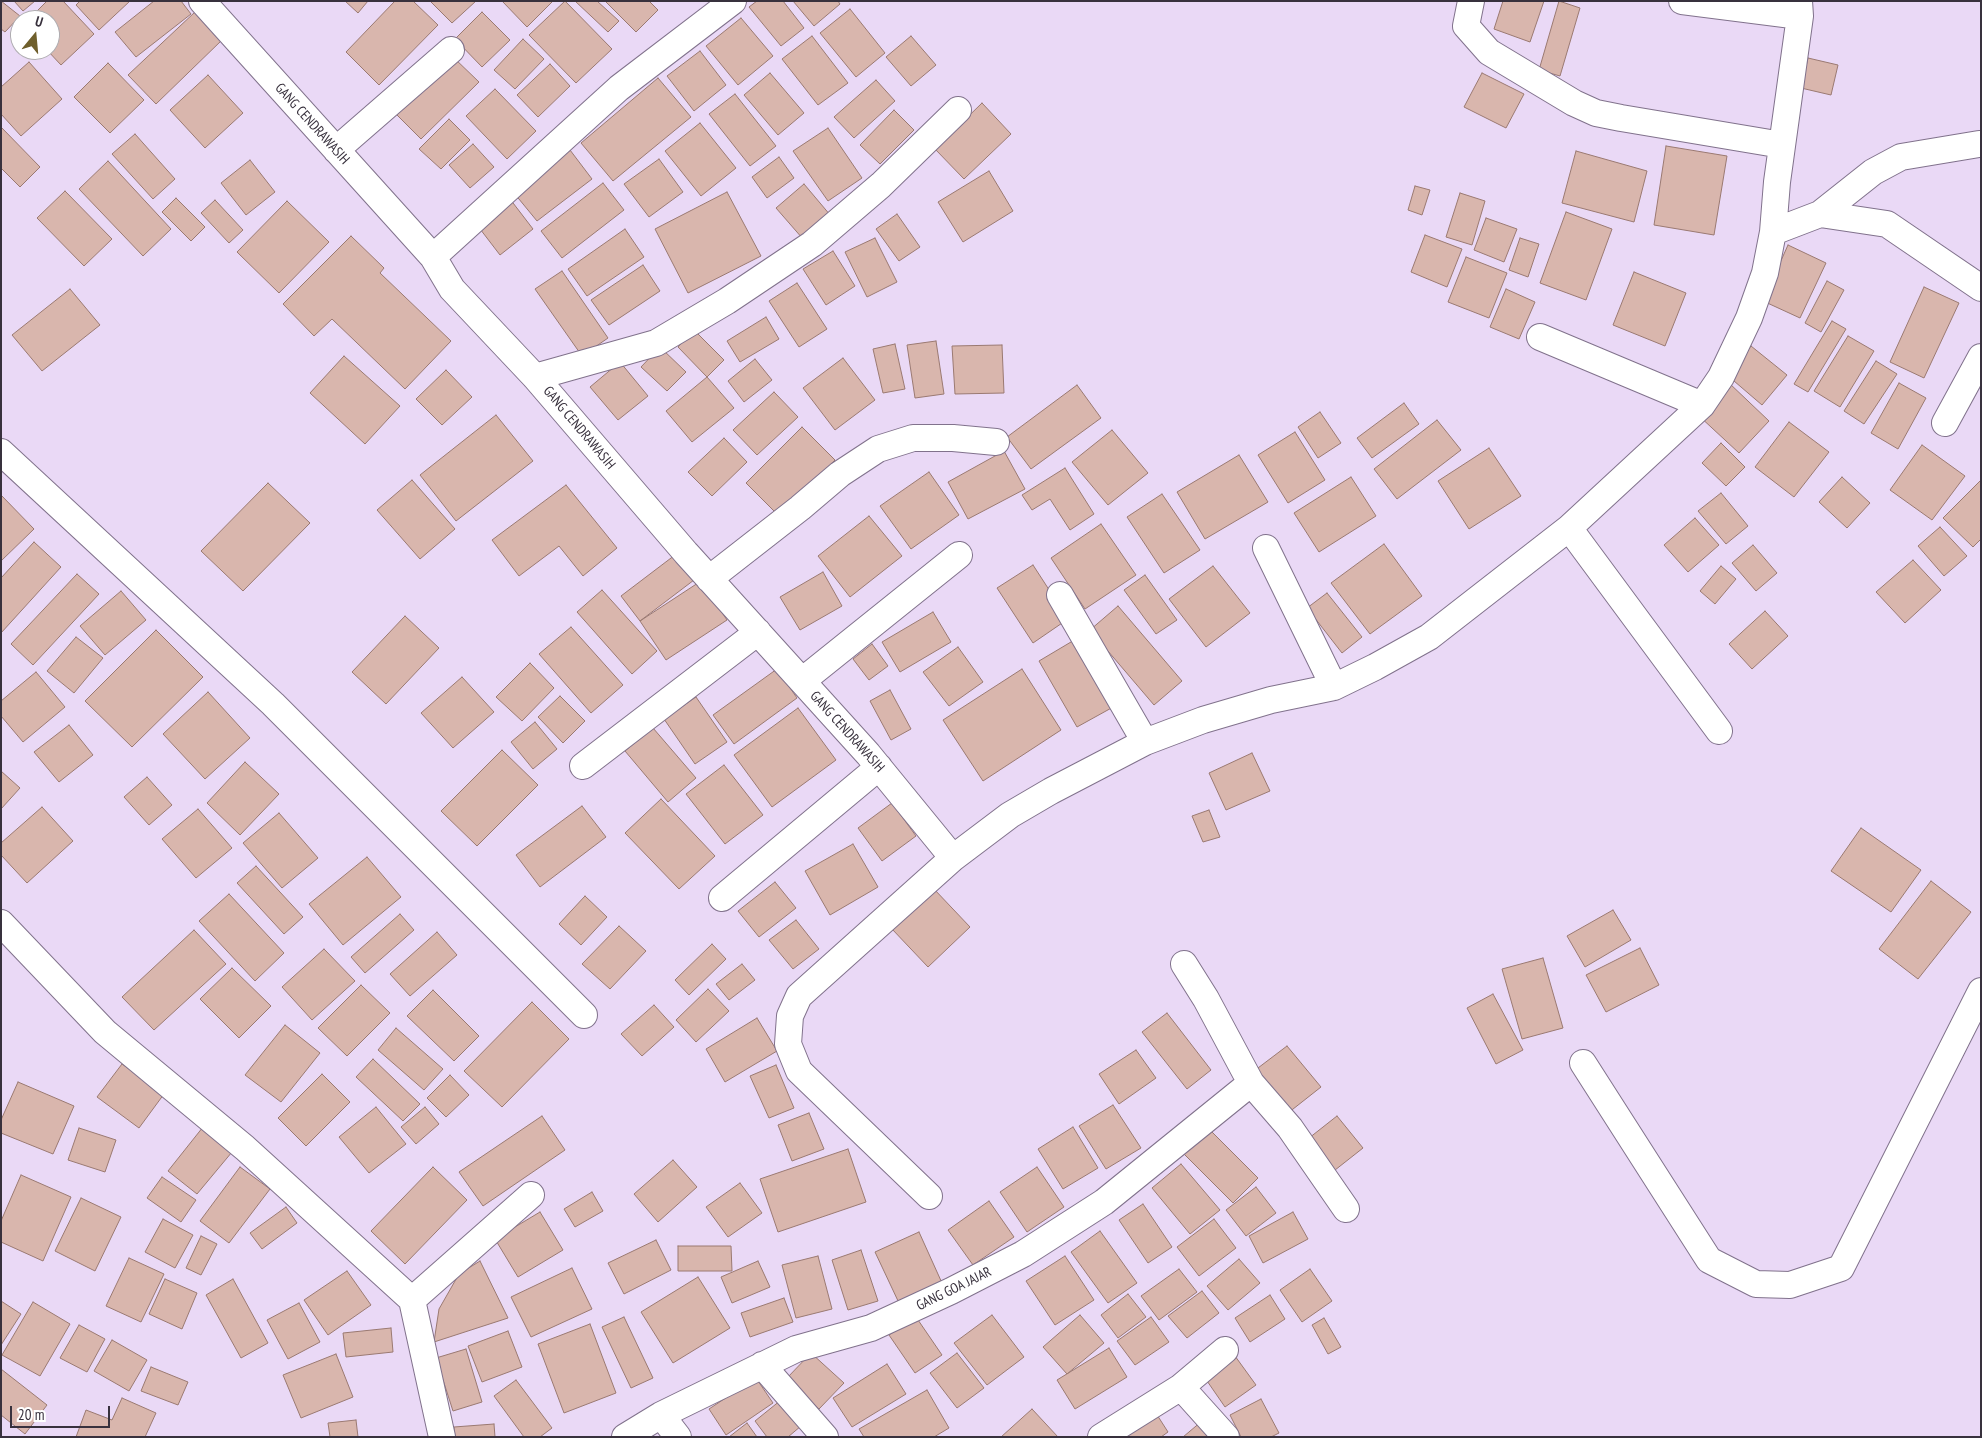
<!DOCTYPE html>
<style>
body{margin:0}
#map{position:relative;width:1982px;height:1438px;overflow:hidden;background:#ead9f6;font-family:"PT Sans Narrow",sans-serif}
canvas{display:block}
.frame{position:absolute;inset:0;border:2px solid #38313d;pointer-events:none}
.north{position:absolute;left:10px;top:10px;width:50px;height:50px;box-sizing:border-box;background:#fff;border:1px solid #afadb1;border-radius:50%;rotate:17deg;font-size:14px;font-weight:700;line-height:20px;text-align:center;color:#38313d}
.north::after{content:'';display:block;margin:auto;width:18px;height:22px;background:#6f5f2c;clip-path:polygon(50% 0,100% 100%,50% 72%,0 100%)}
.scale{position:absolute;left:10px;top:1406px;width:100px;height:22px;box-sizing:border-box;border:2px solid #38313d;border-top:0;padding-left:6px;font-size:15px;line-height:18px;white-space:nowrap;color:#38313d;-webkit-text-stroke:4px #fff;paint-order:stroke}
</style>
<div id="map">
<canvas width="1982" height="1438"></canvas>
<div class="frame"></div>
<div class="north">U</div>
<div class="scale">20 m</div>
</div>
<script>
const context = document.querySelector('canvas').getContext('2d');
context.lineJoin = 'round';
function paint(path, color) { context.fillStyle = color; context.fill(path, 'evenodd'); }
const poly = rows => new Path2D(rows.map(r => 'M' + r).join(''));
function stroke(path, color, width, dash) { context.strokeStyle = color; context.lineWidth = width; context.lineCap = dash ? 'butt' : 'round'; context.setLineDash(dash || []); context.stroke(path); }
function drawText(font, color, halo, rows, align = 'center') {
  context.font = font + ' "PT Sans Narrow",sans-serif'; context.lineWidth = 4; context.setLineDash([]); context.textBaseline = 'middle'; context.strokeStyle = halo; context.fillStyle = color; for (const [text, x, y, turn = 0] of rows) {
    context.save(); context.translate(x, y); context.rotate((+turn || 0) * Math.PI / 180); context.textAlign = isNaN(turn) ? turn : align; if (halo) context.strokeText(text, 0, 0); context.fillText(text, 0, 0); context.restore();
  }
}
const building = poly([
 [1,1,20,16,5,32,1,29,1,1],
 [14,1,35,1,23,11,14,1],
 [47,1,63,1,94,34,61,65,47,50,50,50,50,20,28,20,47,1],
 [80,1,130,1,99,30,76,5,80,1],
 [154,1,181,1,191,14,136,57,115,32,154,1],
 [345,1,368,1,358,13,345,1],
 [395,1,413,1,438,25,379,85,346,52,395,1],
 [430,1,476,1,452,23,430,1],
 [502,1,553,1,527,27,502,1],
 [565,1,612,49,576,83,529,35,565,1],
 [575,1,597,1,619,21,608,32,575,1],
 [605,1,649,1,658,10,636,32,605,1],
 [757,1,783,1,804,28,781,46,749,7,757,1],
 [793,1,838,1,840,4,814,26,793,1],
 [1503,1,1544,1,1530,42,1494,29,1503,1],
 [1559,1,1580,8,1560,76,1539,70,1559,1],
 [850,9,885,53,856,77,820,33,850,9],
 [195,12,222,40,156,104,128,75,195,12],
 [482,12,510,40,482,67,455,39,482,12],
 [741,18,773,56,738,85,706,46,741,18],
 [812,36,848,83,818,105,782,59,812,36],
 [911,36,936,65,911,86,886,57,911,36],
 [523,39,544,59,515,89,494,70,523,39],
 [700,51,726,85,694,111,667,76,700,51],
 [452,56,479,82,421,139,395,113,452,56],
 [1808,58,1838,65,1831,95,1801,88,1808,58],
 [29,62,62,99,21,136,1,114,1,87,29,62],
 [108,63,144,100,110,133,74,97,108,63],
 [550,64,570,86,538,117,517,95,550,64],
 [770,73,804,113,778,135,744,95,770,73],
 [1482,73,1524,94,1506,128,1464,107,1482,73],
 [208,75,243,113,205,148,170,110,208,75],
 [658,78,691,117,613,181,581,143,658,78],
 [876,80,895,101,854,138,834,117,876,80],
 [495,89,536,131,507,159,466,116,495,89],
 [735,94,776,146,750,166,709,114,735,94],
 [982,103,1011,134,964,179,935,149,982,103],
 [894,110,914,130,880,164,860,145,894,110],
 [449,119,470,140,441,169,419,149,449,119],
 [700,123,736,168,701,196,665,151,700,123],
 [1,127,40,167,20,187,1,168,1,127],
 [828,128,862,178,828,201,793,151,828,128],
 [135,134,175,179,153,199,112,154,135,134],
 [473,144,494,167,470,188,449,165,473,144],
 [1666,146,1727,156,1714,235,1654,225,1666,146],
 [570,150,592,179,537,221,514,193,570,150],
 [1576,151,1647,171,1634,222,1562,203,1576,151],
 [779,157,794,178,767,198,752,177,779,157],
 [659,159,683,192,649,217,624,184,659,159],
 [250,160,275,192,246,215,221,183,250,160],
 [108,161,171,229,143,256,79,189,108,161],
 [989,171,1013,211,963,242,938,202,989,171],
 [603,183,624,210,562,258,541,231,603,183],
 [804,184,831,216,803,239,776,208,804,184],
 [1415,186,1430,190,1422,215,1408,210,1415,186],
 [65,191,112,239,84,266,37,218,65,191],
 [727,192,761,256,688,293,655,229,727,192],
 [1460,193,1485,201,1472,245,1446,237,1460,193],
 [176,198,205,227,191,241,162,212,176,198],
 [510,199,533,229,500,255,477,225,510,199],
 [215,200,243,230,229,243,201,213,215,200],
 [287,201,329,242,279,293,237,252,287,201],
 [1566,212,1612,229,1586,300,1540,283,1566,212],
 [897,214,920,247,899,261,876,229,897,214],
 [1486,218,1517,229,1504,262,1474,250,1486,218],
 [625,229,644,257,587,296,568,269,625,229],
 [1425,235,1462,249,1447,287,1411,272,1425,235],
 [351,236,384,268,380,273,451,341,405,389,332,319,314,336,283,304,351,236],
 [875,238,897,282,867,297,845,252,875,238],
 [1520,238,1539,244,1528,277,1509,270,1520,238],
 [1788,245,1826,263,1800,318,1763,301,1788,245],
 [833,251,855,286,826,305,803,269,833,251],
 [1466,257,1507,273,1489,318,1448,302,1466,257],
 [643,265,660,291,609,325,591,300,643,265],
 [562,271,608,338,582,356,535,289,562,271],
 [1634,272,1686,293,1665,346,1613,325,1634,272],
 [1827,281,1844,290,1821,332,1805,323,1827,281],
 [797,283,827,329,799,347,769,301,797,283],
 [1924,287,1959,303,1924,378,1890,362,1924,287],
 [70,289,100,325,42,371,12,335,70,289],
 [1506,289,1535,302,1519,339,1490,327,1506,289],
 [766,317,779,339,740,362,727,341,766,317],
 [1832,321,1846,329,1808,392,1794,384,1832,321],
 [694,330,724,360,707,377,678,347,694,330],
 [1848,336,1874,351,1840,407,1814,391,1848,336],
 [936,341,944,394,915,398,907,345,936,341],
 [895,344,905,389,883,393,873,349,895,344],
 [1002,345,1004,393,955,394,952,346,1002,345],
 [1751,346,1787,375,1762,405,1727,375,1751,346],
 [660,347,686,372,667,391,641,367,660,347],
 [344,356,400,406,365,444,310,393,344,356],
 [843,358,875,400,835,430,803,388,843,358],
 [755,359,772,380,744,402,728,381,755,359],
 [1876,361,1897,374,1864,424,1844,411,1876,361],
 [620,362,648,396,618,420,590,387,620,362],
 [446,370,472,397,442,425,416,399,446,370],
 [707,377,734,408,692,442,666,411,707,377],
 [1728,382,1769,421,1739,453,1698,415,1728,382],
 [1899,383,1926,398,1898,449,1871,433,1899,383],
 [1077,385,1101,418,1031,469,1007,437,1077,385],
 [774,392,798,417,757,455,733,430,774,392],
 [1404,403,1419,424,1372,458,1357,438,1404,403],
 [1320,412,1341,443,1318,458,1298,427,1320,412],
 [496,415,533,461,456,521,420,475,496,415],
 [1437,420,1461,450,1397,499,1374,469,1437,420],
 [1789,422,1829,452,1794,497,1755,467,1789,422],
 [802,427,835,460,779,516,746,483,802,427],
 [1112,430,1148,473,1108,505,1072,462,1112,430],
 [1295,432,1325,480,1288,503,1258,455,1295,432],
 [724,438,747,462,712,496,688,472,724,438],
 [1721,443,1745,467,1726,486,1702,463,1721,443],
 [1922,445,1965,476,1932,520,1890,490,1922,445],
 [1489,448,1521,496,1469,529,1438,481,1489,448],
 [1004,451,1025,489,968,519,948,482,1004,451],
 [1239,455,1268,502,1205,539,1177,492,1239,455],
 [1065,468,1094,514,1070,530,1050,499,1032,510,1022,495,1065,468],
 [929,472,959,515,911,549,880,506,929,472],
 [1351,477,1376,516,1319,552,1294,513,1351,477],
 [1842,477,1870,503,1847,528,1819,502,1842,477],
 [412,480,455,529,420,559,377,510,412,480],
 [1981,480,1981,539,1973,547,1943,518,1981,480],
 [268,483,310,523,243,591,201,551,268,483],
 [566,485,617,548,583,576,559,546,519,576,492,540,566,485],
 [1721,493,1748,526,1726,544,1698,511,1721,493],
 [1162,494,1200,550,1164,573,1127,517,1162,494],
 [1,495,34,529,1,561,1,495],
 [869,516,902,556,850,597,818,556,869,516],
 [1695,518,1719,545,1688,572,1664,545,1695,518],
 [1101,524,1136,575,1085,609,1051,558,1101,524],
 [1940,527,1967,556,1944,576,1918,546,1940,527],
 [34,542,61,567,1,633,1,578,34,542],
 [1384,544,1422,596,1370,634,1331,583,1384,544],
 [1753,545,1777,573,1756,591,1732,563,1753,545],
 [675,555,694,580,640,621,621,596,675,555],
 [1913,560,1941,590,1905,623,1876,592,1913,560],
 [1033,565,1068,619,1033,643,997,588,1033,565],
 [1213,566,1250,613,1206,647,1169,599,1213,566],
 [1721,566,1736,579,1715,604,1700,591,1721,566],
 [823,572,842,606,800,630,780,597,823,572],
 [77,574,99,594,33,665,11,644,77,574],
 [1145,575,1177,620,1156,634,1124,590,1145,575],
 [701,581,727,620,666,660,640,621,701,581],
 [602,590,657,651,632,674,577,612,602,590],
 [121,591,146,620,105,655,80,626,121,591],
 [1327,593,1362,637,1342,653,1307,608,1327,593],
 [1118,606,1182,681,1154,705,1090,630,1118,606],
 [1765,611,1788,636,1752,669,1729,644,1765,611],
 [933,612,951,642,900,672,882,642,933,612],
 [405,616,439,648,386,704,352,672,405,616],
 [571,627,623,685,591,713,539,654,571,627],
 [156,630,203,677,132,747,85,701,156,630],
 [76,637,103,658,74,693,47,671,76,637],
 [1076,639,1115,706,1077,727,1039,661,1076,639],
 [872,644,888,666,869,680,853,659,872,644],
 [958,647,983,682,949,706,923,672,958,647],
 [530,663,554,688,522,721,496,697,530,663],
 [777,669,797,698,734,744,713,715,777,669],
 [1022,669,1061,730,983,781,943,720,1022,669],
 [36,672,65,707,23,742,1,716,1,701,36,672],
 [462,677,494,712,453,748,421,713,462,677],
 [890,690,911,729,891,740,870,701,890,690],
 [208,692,250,738,205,779,163,734,208,692],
 [560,696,585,721,563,743,538,717,560,696],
 [696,697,727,742,695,764,664,719,696,697],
 [798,708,836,760,772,807,734,755,798,708],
 [535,722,557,749,533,769,511,742,535,722],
 [69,725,93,755,59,782,34,752,69,725],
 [653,728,696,778,668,802,625,751,653,728],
 [502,750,538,785,477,846,441,811,502,750],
 [1252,753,1270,791,1226,810,1209,773,1252,753],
 [245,762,279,794,240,835,207,803,245,762],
 [724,765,763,815,725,844,686,794,724,765],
 [1,771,20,788,1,809,1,771],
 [147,777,172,805,149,825,124,797,147,777],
 [661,799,715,856,679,889,625,833,661,799],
 [892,803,916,836,882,861,858,828,892,803],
 [582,806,606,837,540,887,516,855,582,806],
 [42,807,73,841,27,883,1,855,1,843,42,807],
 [198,809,232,848,196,878,162,839,198,809],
 [1209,810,1220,837,1203,842,1192,816,1209,810],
 [279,813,318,858,282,888,243,843,279,813],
 [1861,828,1921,870,1891,912,1831,871,1861,828],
 [853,844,878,887,830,915,805,871,853,844],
 [367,857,401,897,343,945,309,904,367,857],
 [256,866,303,917,284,934,237,883,256,866],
 [1931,881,1971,912,1918,979,1879,949,1931,881],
 [775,882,796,908,759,937,738,911,775,882],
 [934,889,970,927,928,967,892,929,934,889],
 [229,894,284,953,255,981,199,921,229,894],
 [585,896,607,917,581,945,559,924,585,896],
 [1613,910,1631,940,1585,967,1567,936,1613,910],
 [400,914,414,930,365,973,351,957,400,914],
 [796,920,819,949,793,969,769,940,796,920],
 [619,926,646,951,610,989,582,964,619,926],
 [194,930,226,964,154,1030,122,997,194,930],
 [437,932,457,955,410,996,390,974,437,932],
 [712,944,726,959,689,995,675,980,712,944],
 [1640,948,1659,985,1606,1012,1586,975,1640,948],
 [324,949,355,981,312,1020,282,987,324,949],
 [1543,958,1563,1028,1522,1039,1502,969,1543,958],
 [742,964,755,980,729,1000,716,984,742,964],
 [232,968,271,1006,239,1038,200,999,232,968],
 [361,985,390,1013,347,1056,318,1028,361,985],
 [708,989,729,1011,696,1042,676,1020,708,989],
 [433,990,479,1036,454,1061,407,1016,433,990],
 [1493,994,1523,1050,1496,1064,1467,1008,1493,994],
 [532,1002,569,1039,502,1107,464,1071,532,1002],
 [654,1005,674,1027,642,1056,621,1034,654,1005],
 [1167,1013,1211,1070,1187,1089,1142,1032,1167,1013],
 [757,1018,777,1051,725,1082,706,1049,757,1018],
 [285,1025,320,1053,281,1102,245,1075,285,1025],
 [396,1028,443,1069,424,1090,378,1050,396,1028],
 [1287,1046,1321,1087,1288,1113,1254,1071,1287,1046],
 [1136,1050,1156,1078,1119,1104,1099,1074,1136,1050],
 [373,1059,420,1104,403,1121,356,1077,373,1059],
 [122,1064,164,1094,139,1128,97,1097,122,1064],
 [776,1065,794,1108,769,1118,750,1076,776,1065],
 [322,1074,350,1102,306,1146,278,1118,322,1074],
 [450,1075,469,1095,446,1117,427,1098,450,1075],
 [18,1082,74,1106,53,1154,1,1133,1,1120,18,1082],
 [1113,1105,1141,1148,1106,1169,1079,1126,1113,1105],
 [376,1107,406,1144,369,1173,339,1137,376,1107],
 [425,1107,439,1124,416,1144,401,1127,425,1107],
 [809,1113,824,1149,792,1161,778,1125,809,1113],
 [542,1116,565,1150,483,1206,459,1172,542,1116],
 [1337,1116,1363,1148,1330,1174,1304,1142,1337,1116],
 [207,1122,237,1146,197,1194,168,1171,207,1122],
 [1073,1127,1098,1168,1063,1189,1038,1149,1073,1127],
 [1207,1127,1258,1178,1233,1203,1182,1152,1207,1127],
 [79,1128,116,1140,105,1172,68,1160,79,1128],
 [848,1149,866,1202,778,1232,760,1179,848,1149],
 [673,1160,697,1187,658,1222,634,1194,673,1160],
 [1181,1164,1220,1210,1190,1234,1152,1188,1181,1164],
 [240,1167,270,1189,229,1243,200,1221,240,1167],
 [433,1167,467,1200,405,1264,371,1231,433,1167],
 [1037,1167,1064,1207,1027,1232,1000,1192,1037,1167],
 [21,1175,71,1197,43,1261,1,1242,1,1221,21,1175],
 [162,1177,196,1200,181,1222,147,1198,162,1177],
 [740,1183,762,1213,728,1237,706,1207,740,1183],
 [1256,1187,1276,1213,1246,1236,1226,1210,1256,1187],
 [592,1192,603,1211,575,1227,564,1209,592,1192],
 [81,1198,121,1217,95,1271,55,1251,81,1198],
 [989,1201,1014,1237,973,1265,948,1230,989,1201],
 [1143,1204,1172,1247,1148,1263,1119,1220,1143,1204],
 [286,1207,297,1223,262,1249,250,1233,286,1207],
 [540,1212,563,1250,518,1277,495,1239,540,1212],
 [1293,1212,1308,1239,1263,1263,1249,1236,1293,1212],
 [163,1219,193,1235,175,1268,145,1252,163,1219],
 [1214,1219,1236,1248,1199,1276,1177,1247,1214,1219],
 [1100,1231,1137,1283,1108,1303,1071,1252,1100,1231],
 [919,1232,942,1283,899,1303,875,1252,919,1232],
 [201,1236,217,1244,201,1275,186,1268,201,1236],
 [656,1240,671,1270,624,1294,608,1263,656,1240],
 [678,1246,731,1246,732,1271,678,1271,678,1246],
 [861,1250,878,1301,848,1310,832,1260,861,1250],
 [818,1256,832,1309,796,1318,782,1265,818,1256],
 [1065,1256,1094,1300,1055,1325,1026,1281,1065,1256],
 [129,1258,164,1274,141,1322,106,1306,129,1258],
 [1239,1259,1260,1283,1228,1310,1207,1286,1239,1259],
 [480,1261,508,1318,434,1342,439,1309,459,1274,480,1261],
 [758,1261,770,1287,732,1303,721,1277,758,1261],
 [572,1268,592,1309,531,1337,511,1297,572,1268],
 [1179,1269,1197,1292,1159,1320,1141,1296,1179,1269],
 [1310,1269,1332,1301,1302,1322,1280,1290,1310,1269],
 [347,1271,371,1305,328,1335,304,1300,347,1271],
 [698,1277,730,1328,673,1363,641,1312,698,1277],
 [165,1279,197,1293,182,1329,149,1314,165,1279],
 [233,1279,268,1343,241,1358,206,1295,233,1279],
 [1202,1291,1219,1313,1187,1338,1168,1316,1202,1291],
 [1128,1294,1146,1317,1118,1338,1101,1315,1128,1294],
 [1270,1295,1285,1319,1250,1342,1235,1318,1270,1295],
 [784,1298,793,1322,750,1337,741,1313,784,1298],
 [1,1301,21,1314,1,1345,1,1301],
 [33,1302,70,1324,40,1376,2,1355,33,1302],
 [299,1303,320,1342,288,1359,267,1320,299,1303],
 [992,1315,1024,1357,987,1385,954,1343,992,1315],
 [1080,1315,1104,1343,1067,1374,1043,1347,1080,1315],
 [624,1317,653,1378,631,1388,602,1327,624,1317],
 [916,1317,942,1355,915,1373,889,1335,916,1317],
 [1151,1317,1169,1342,1135,1365,1117,1341,1151,1317],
 [1324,1318,1341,1347,1328,1354,1312,1325,1324,1318],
 [590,1324,616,1393,564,1413,538,1344,590,1324],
 [79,1325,105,1339,87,1372,60,1358,79,1325],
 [391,1328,393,1352,346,1357,343,1333,391,1328],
 [508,1331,522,1367,482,1382,468,1346,508,1331],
 [112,1340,147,1360,129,1391,94,1371,112,1340],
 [1109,1348,1127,1377,1075,1409,1057,1380,1109,1348],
 [466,1349,482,1402,453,1411,436,1358,466,1349],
 [811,1353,844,1383,819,1409,787,1378,811,1353],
 [957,1353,984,1388,957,1408,930,1373,957,1353],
 [336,1354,353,1397,301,1418,283,1375,336,1354],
 [1235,1356,1256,1385,1225,1407,1205,1378,1235,1356],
 [887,1364,906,1394,852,1427,833,1398,887,1364],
 [151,1367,188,1382,178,1405,141,1391,151,1367],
 [1,1369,47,1405,25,1434,1,1415,1,1369],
 [756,1378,773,1403,726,1435,709,1409,756,1378],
 [516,1380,552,1428,540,1437,524,1437,494,1396,516,1380],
 [927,1390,949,1428,934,1437,864,1437,859,1429,927,1390],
 [122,1398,156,1413,145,1437,76,1437,86,1410,112,1420,122,1398],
 [1261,1399,1279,1433,1271,1437,1241,1437,1230,1415,1261,1399],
 [781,1400,801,1426,788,1437,767,1437,755,1421,781,1400],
 [1152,1407,1168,1432,1161,1437,1124,1437,1152,1407],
 [1032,1409,1058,1437,1001,1437,1032,1409],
 [356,1420,358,1437,330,1437,328,1423,356,1420],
 [1202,1421,1215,1437,1183,1437,1202,1421],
 [747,1423,757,1437,729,1437,747,1423],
 [494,1424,495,1437,455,1437,454,1427,494,1424]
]);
paint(building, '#d9b6ad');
stroke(building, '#9a7971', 1);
const minor = poly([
 [202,1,433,257,452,289,535,377,686,553,868,754,953,858],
 [1471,1,1466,26,1489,52,1574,103,1596,113,1621,118,1782,145],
 [1682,1,1800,16],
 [336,150,451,50],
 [1820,214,1873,172,1901,157,1979,144],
 [1773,232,1820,214,1887,224,1981,288],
 [433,257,619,88,733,1],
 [1540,337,1702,405],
 [535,377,656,343,727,301,812,244,881,185,958,110],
 [1945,423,1981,357],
 [1,452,273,704,584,1015],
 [1569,528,1719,731],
 [1266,548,1334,687],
 [709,579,800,508,840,474,878,449,913,438,953,438,996,442],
 [1060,595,1145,742],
 [802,681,959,555],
 [583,766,758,632],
 [722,898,879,767],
 [1,923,105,1032,245,1148,412,1300,442,1437],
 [1184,964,1206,999,1251,1083,1290,1128,1346,1209],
 [1583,1063,1709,1260,1756,1284,1790,1285,1841,1268,1981,991],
 [929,1196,799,1071,788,1044,790,1016,799,996,953,858,1010,815,1051,791,1145,742,1203,720,1271,700,1334,687,1375,667,1429,637,1569,528,1702,405,1721,377,1749,318,1765,273,1773,232,1777,182,1800,16,1799,1],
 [412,1300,531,1195],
 [762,1365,825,1437],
 [1181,1387,1226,1437],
 [661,1415,678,1437],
 [625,1437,661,1415,796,1349,871,1328,951,1291,1023,1254,1104,1202,1251,1083],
 [1101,1437,1181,1387,1225,1350]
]);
stroke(minor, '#81728c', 28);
stroke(minor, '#fff', 26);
drawText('14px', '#38313d', '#fff', [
 ["GANG CENDRAWASIH",312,124,48],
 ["GANG CENDRAWASIH",579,428,50],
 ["GANG CENDRAWASIH",847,732,48],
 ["GANG GOA JAJAR",954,1289,-26]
]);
</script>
